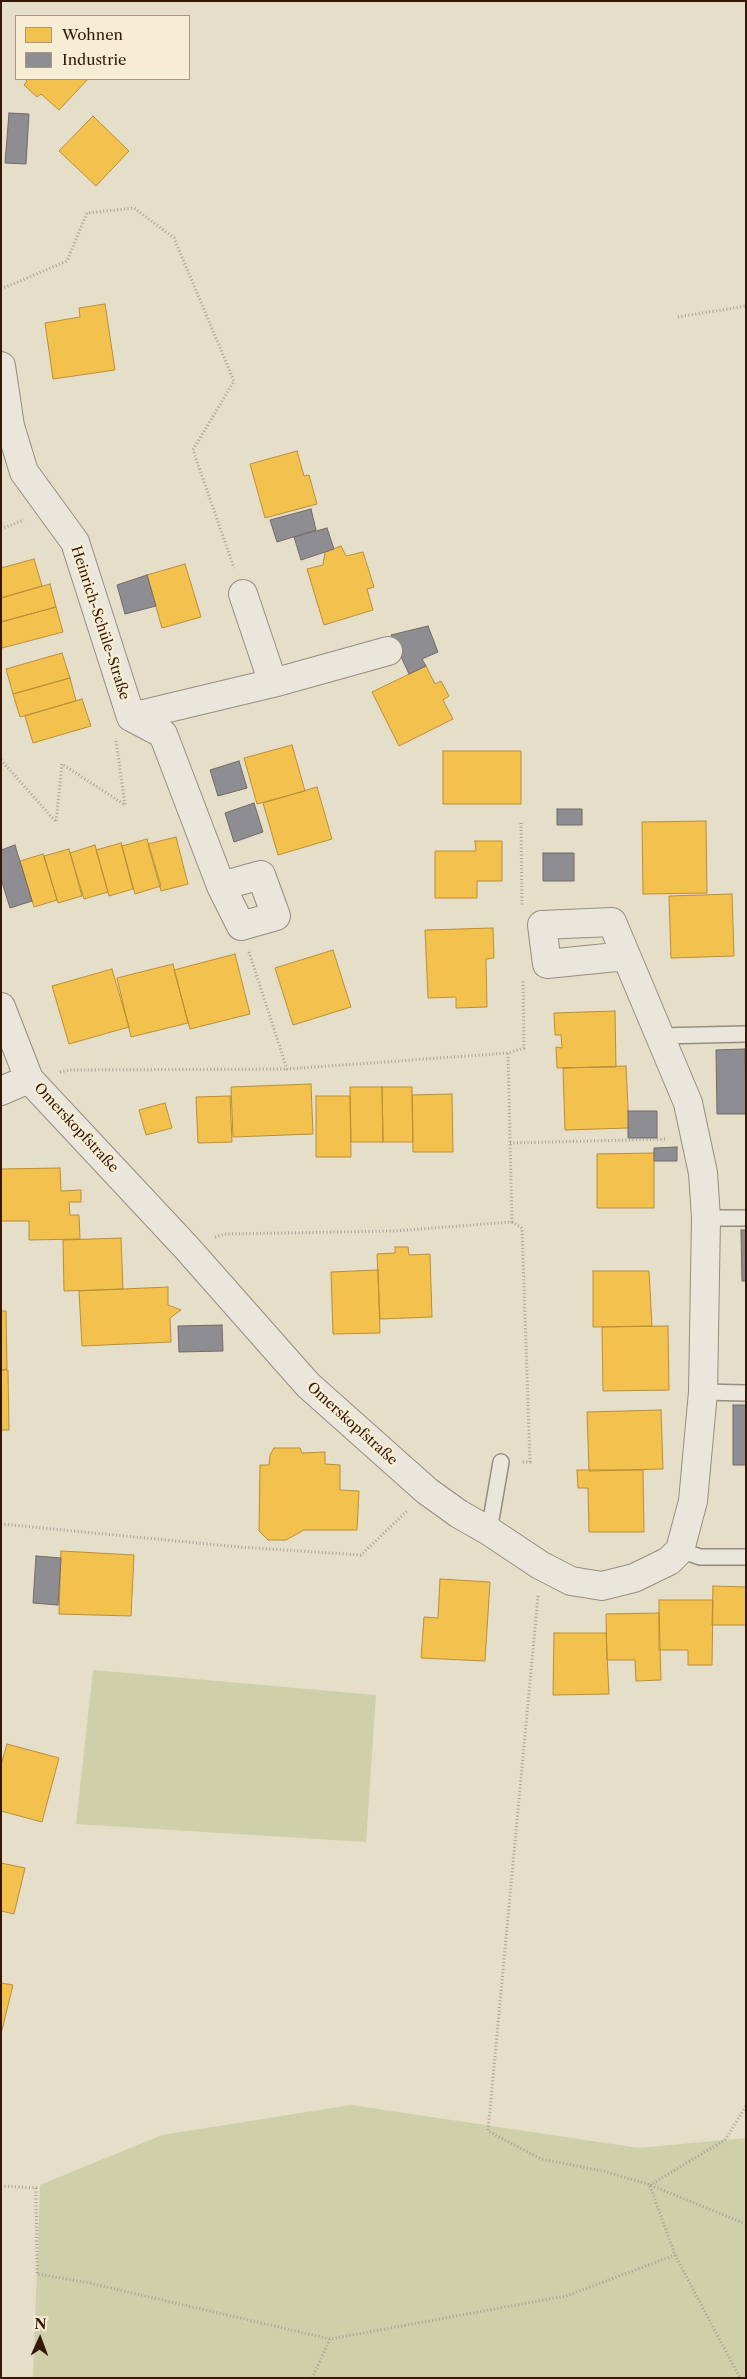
<!DOCTYPE html>
<meta charset="utf-8">
<style>
body{margin:0}
#map{position:relative;width:747px;height:2379px;overflow:hidden;background:#e5dec9;font-family:"Libre Caslon Text",serif}
canvas{display:block}
.frame{position:absolute;inset:0;border:2px solid #361705;pointer-events:none}
.legend{position:absolute;left:15px;top:15px;width:175px;height:65px;box-sizing:border-box;background:#f6edd4;border:1px solid #a99781;margin:0;padding:6px 9px;list-style:none;font-size:15px;color:#361705}
.legend li{display:flex;align-items:center;gap:10px;height:25px}
.legend b{width:25px;border:1px solid #a99781}
.north{position:absolute;left:15px;top:2314px;width:50px;height:50px;-webkit-text-stroke:4px #f6edd4;paint-order:stroke;rotate:2deg;font-size:14px;font-weight:700;line-height:20px;text-align:center;color:#361705}
.north::after{content:'';display:block;margin:auto;width:18px;height:22px;background:#361705;clip-path:polygon(50% 0,100% 100%,50% 72%,0 100%)}
</style>
<div id="map">
<canvas width="747" height="2379"></canvas>
<div class="frame"></div>
<ul class="legend">
<li><b style="height:14px;background:#f2c14e"></b>Wohnen</li>
<li><b style="height:14px;background:#8d8d92"></b>Industrie</li>
</ul>
<div class="north">N</div>
</div>
<script>
const context = document.querySelector('canvas').getContext('2d');
context.lineJoin = 'round';
function paint(path, color) { context.fillStyle = color; context.fill(path, 'evenodd'); }
const poly = rows => new Path2D(rows.map(r => 'M' + r).join(''));
function stroke(path, color, width, dash) { context.strokeStyle = color; context.lineWidth = width; context.lineCap = dash ? 'butt' : 'round'; context.setLineDash(dash || []); context.stroke(path); }
function drawText(font, color, halo, rows, align = 'center') {
  context.font = font + ' "Libre Caslon Text",serif'; context.lineWidth = 5; context.setLineDash([]); context.textBaseline = 'middle'; context.strokeStyle = halo; context.fillStyle = color; for (const [text, x, y, turn = 0] of rows) {
    context.save(); context.translate(x, y); context.rotate((+turn || 0) * Math.PI / 180); context.textAlign = isNaN(turn) ? turn : align; if (halo) context.strokeText(text, 0, 0); context.fillText(text, 0, 0); context.restore();
  }
}
paint(poly([
 [93,1670,376,1695,366,1842,76,1824],
 [351,2105,639,2148,746,2138,746,2378,33,2378,40,2185,162,2135]
]), '#cfcfa9');
const homes = poly([
 [25,79,88,79,59,110,41,94,37,97,24,85,27,81,25,79],
 [93,116,129,151,96,186,59,151,93,116],
 [105,304,115,370,53,379,45,323,80,317,79,308,105,304],
 [297,451,304,476,309,475,317,504,265,518,250,464,297,451],
 [341,546,346,556,363,552,374,587,367,589,373,610,324,625,307,569,323,565,325,552,341,546],
 [34,559,42,586,1,598,1,568,34,559],
 [185,564,201,617,162,628,147,575,185,564],
 [50,584,56,607,1,622,1,598,50,584],
 [56,607,63,632,2,648,1,622,56,607],
 [62,653,70,678,13,694,6,669,62,653],
 [426,666,435,684,441,681,449,696,443,700,453,719,399,746,372,692,426,666],
 [70,678,76,701,20,717,13,694,70,678],
 [82,699,91,726,33,743,25,716,82,699],
 [292,745,305,791,257,804,244,758,292,745],
 [443,751,521,751,521,804,443,804,443,751],
 [317,787,332,839,278,855,263,803,317,787],
 [706,821,707,893,643,894,642,822,706,821],
 [176,837,188,884,161,891,148,844,176,837],
 [147,839,161,886,135,894,122,846,147,839],
 [475,841,502,841,502,881,477,881,477,898,435,898,435,851,476,851,475,841],
 [121,843,133,889,109,896,96,850,121,843],
 [95,845,108,892,84,899,70,853,95,845],
 [69,849,82,896,58,903,44,856,69,849],
 [43,854,57,900,34,907,20,861,43,854],
 [732,894,734,956,671,958,669,896,732,894],
 [493,928,494,958,486,959,487,1007,456,1008,456,997,428,998,425,930,493,928],
 [333,950,351,1007,293,1025,275,968,333,950],
 [235,954,250,1014,190,1029,174,970,235,954],
 [173,964,188,1023,131,1037,117,978,173,964],
 [112,969,129,1027,69,1044,52,986,112,969],
 [615,1011,616,1067,557,1068,556,1047,562,1048,561,1035,555,1035,554,1013,615,1011],
 [626,1066,629,1128,565,1130,563,1068,626,1066],
 [311,1084,313,1134,233,1137,231,1087,311,1084],
 [350,1087,382,1087,383,1142,351,1142,350,1087],
 [382,1087,412,1087,413,1142,383,1142,382,1087],
 [452,1094,453,1152,413,1152,412,1095,452,1094],
 [230,1096,232,1142,198,1143,196,1097,230,1096],
 [316,1096,350,1096,351,1157,316,1157,316,1096],
 [165,1103,172,1128,146,1135,139,1110,165,1103],
 [654,1153,654,1208,597,1208,597,1154,654,1153],
 [60,1168,61,1191,81,1190,81,1202,69,1202,70,1215,79,1215,80,1239,29,1240,29,1221,1,1221,1,1169,60,1168],
 [121,1238,123,1289,64,1291,63,1240,121,1238],
 [395,1247,408,1247,409,1255,430,1254,432,1317,380,1319,377,1254,395,1253,395,1247],
 [378,1270,380,1333,333,1334,331,1272,378,1270],
 [593,1271,649,1271,652,1326,593,1327,593,1271],
 [168,1287,168,1305,181,1310,170,1318,171,1342,82,1346,79,1291,168,1287],
 [1,1311,6,1311,7,1369,1,1370,1,1311],
 [668,1326,669,1390,603,1391,602,1327,668,1326],
 [1,1370,8,1370,9,1430,1,1430,1,1370],
 [661,1410,663,1469,589,1471,587,1412,661,1410],
 [274,1448,300,1448,302,1453,325,1452,325,1464,340,1465,340,1490,359,1491,357,1530,304,1530,286,1540,268,1540,259,1531,260,1465,269,1465,270,1455,274,1448],
 [577,1470,643,1470,644,1532,589,1532,588,1488,578,1488,577,1470],
 [61,1551,134,1555,131,1616,59,1614,61,1551],
 [440,1579,490,1582,485,1661,421,1658,424,1617,438,1618,440,1579],
 [713,1586,746,1587,746,1625,712,1625,713,1586],
 [659,1600,713,1600,712,1665,688,1665,688,1650,659,1650,659,1600],
 [659,1613,661,1680,636,1681,635,1660,607,1660,606,1614,659,1613],
 [554,1633,606,1633,609,1694,553,1695,554,1633],
 [7,1744,59,1758,42,1822,1,1811,1,1765,7,1744],
 [1,1863,25,1868,14,1914,1,1911,1,1863],
 [1,1983,13,1985,1,2034,1,1983]
]);
paint(homes, '#f2c14e');
stroke(homes, '#ba8e38', 1);
const industry = poly([
 [9,113,29,114,26,164,5,163,9,113],
 [311,509,316,530,277,542,270,520,311,509],
 [327,528,334,549,301,560,294,537,327,528],
 [147,575,156,606,125,614,117,585,147,575],
 [428,626,438,652,422,659,426,666,409,674,391,635,428,626],
 [239,761,247,788,218,796,210,770,239,761],
 [254,803,263,832,234,842,225,813,254,803],
 [557,809,582,809,582,825,557,825,557,809],
 [15,845,32,901,10,908,1,879,1,850,15,845],
 [543,853,574,853,574,881,543,881,543,853],
 [745,1049,746,1114,717,1114,716,1050,745,1049],
 [628,1111,657,1111,657,1138,628,1138,628,1111],
 [677,1147,677,1161,654,1161,654,1148,677,1147],
 [741,1230,746,1230,746,1281,742,1281,741,1230],
 [222,1325,223,1351,179,1352,178,1326,222,1325],
 [733,1405,746,1405,746,1465,733,1465,733,1405],
 [36,1556,61,1558,58,1605,33,1603,36,1556]
]);
paint(industry, '#8d8d92');
stroke(industry, '#736a68', 1);
const lane = poly([
 [660,1036,746,1034],
 [706,1218,746,1218],
 [703,1392,746,1393],
 [489,1531,501,1462],
 [680,1550,700,1557,746,1557]
]);
const street = poly([
 [1,366,10,426,24,472,75,542,131,717,163,734,221,886,241,926,276,916,261,875,221,886],
 [243,594,273,683],
 [131,717,273,683,388,651],
 [1,1007,29,1079,186,1247,308,1385,427,1491,459,1514,489,1531,540,1565,571,1581,602,1586,634,1578,669,1561,680,1550,693,1501,703,1392,706,1218,703,1173,688,1103,612,922,542,925,547,964,626,956],
 [1,1091,29,1079]
]);
stroke(lane, '#968d7f', 18);
stroke(street, '#968d7f', 30);
stroke(poly([
 [1,289,67,261,87,213,134,208,174,238,234,381,193,450,234,568],
 [678,317,746,306],
 [1,529,24,520],
 [1,760,56,822,62,764,125,805,116,740],
 [521,823,522,906],
 [249,952,287,1069,508,1053,524,1048,523,980],
 [60,1072,70,1070,287,1069],
 [510,1143,667,1139],
 [512,1222,522,1228,530,1462,522,1462],
 [215,1237,225,1234,394,1231,512,1222,508,1053],
 [1,1524,239,1547,361,1555,408,1510],
 [538,1596,488,2131,541,2159,603,2171,650,2185,746,2224],
 [650,2185,725,2140,746,2106],
 [1,2186,36,2188,37,2274,85,2282,330,2339,566,2296,675,2255],
 [650,2186,675,2255,740,2378],
 [312,2378,330,2339]
]), '#a7a197', 3, [1, 2.5]);
stroke(lane, '#eae6dc', 15);
stroke(street, '#eae6dc', 28);
drawText('14px', '#361705', '#f6edd4', [
 ["Heinrich-Schüle-Straße",100,623,72],
 ["Omerskopfstraße",76,1128,47],
 ["Omerskopfstraße",352,1424,42]
]);
</script>
